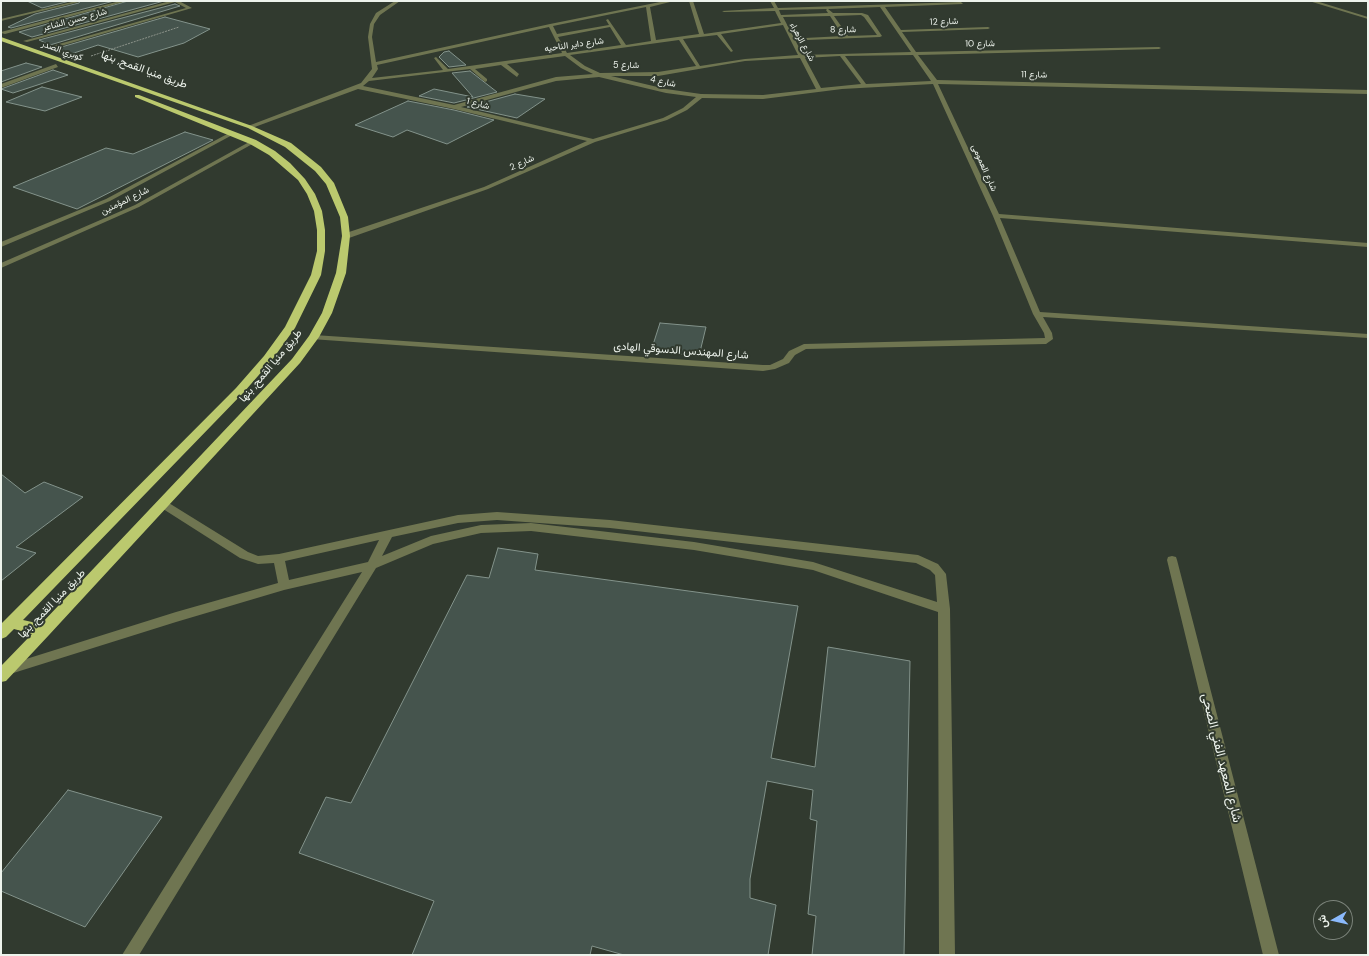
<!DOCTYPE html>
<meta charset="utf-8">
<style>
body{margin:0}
#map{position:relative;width:1369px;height:956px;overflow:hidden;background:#313a2f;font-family:"DM Sans",Vazirmatn,sans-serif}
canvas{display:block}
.frame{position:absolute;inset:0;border:2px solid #edf3ec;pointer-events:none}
.north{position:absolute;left:1313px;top:900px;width:40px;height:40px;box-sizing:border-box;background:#313a2f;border:1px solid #7c847b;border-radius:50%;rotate:262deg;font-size:11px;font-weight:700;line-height:16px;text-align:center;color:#edf3ec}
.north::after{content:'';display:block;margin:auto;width:14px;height:18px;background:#8bbafc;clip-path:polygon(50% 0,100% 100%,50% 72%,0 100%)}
</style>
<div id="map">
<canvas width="1369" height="956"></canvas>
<div class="frame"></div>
<div class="north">ش</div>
</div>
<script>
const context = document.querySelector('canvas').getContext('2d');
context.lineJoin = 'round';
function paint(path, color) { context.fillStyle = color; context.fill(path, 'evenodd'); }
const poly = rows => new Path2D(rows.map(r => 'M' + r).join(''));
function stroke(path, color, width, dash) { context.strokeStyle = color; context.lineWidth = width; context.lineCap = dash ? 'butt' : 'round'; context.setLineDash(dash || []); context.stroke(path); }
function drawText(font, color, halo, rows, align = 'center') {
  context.font = font + ' "DM Sans",Vazirmatn,sans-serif'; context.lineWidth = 4; context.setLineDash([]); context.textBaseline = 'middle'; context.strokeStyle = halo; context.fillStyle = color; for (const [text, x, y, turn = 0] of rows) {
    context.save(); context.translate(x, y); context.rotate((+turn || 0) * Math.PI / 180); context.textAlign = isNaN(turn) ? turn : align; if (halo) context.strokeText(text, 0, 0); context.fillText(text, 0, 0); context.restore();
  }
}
const building = poly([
 [27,1,70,1,42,8,27,1],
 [80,1,114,1,11,28,8,27,35,14,79,3,80,1],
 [128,1,164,1,32,37,19,32,128,1],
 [175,4,180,6,50,45,39,40,175,4],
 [165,17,210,29,184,43,138,57,98,45,71,54,58,48,165,17],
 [449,51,466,65,449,67,439,57,444,52,449,51],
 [26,63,42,67,1,82,1,71,26,63],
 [53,70,68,75,13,93,1,89,53,70],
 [470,71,497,92,454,103,419,96,434,89,473,97,452,73,470,71],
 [42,87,82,97,45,111,6,102,42,87],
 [515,94,545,99,517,118,467,107,515,94],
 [408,101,454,110,494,120,447,144,407,130,393,137,355,125,408,101],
 [185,132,213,140,77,209,13,187,106,148,133,154,185,132],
 [660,323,706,327,699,356,651,351,660,323],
 [1,474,25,493,44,482,83,497,16,547,36,553,1,581,1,474],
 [498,548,538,554,535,570,798,606,771,758,815,767,828,647,910,661,904,955,812,955,816,916,808,914,817,821,810,819,813,790,767,781,750,879,750,898,776,905,768,955,624,955,592,946,590,955,412,955,434,901,299,853,326,797,351,803,467,575,489,578,498,548],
 [68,790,162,817,85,927,1,891,1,873,68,790]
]);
paint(building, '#45544d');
stroke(building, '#83938b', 1);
stroke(poly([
 [91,56,179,27]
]), '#8c938a', 1, [2, 1]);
paint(poly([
 [76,1,79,2,1,21,1,19,76,1],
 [120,1,127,1,5,34,1,33,1,32,120,1],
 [170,1,179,1,192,8,47,50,45,48,186,8,175,2,27,42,23,41,170,1],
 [395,1,400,1,380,15,374,24,372,37,376,62,550,24,665,1,674,1,650,7,656,40,699,34,689,1,693,1,704,34,781,23,775,11,724,12,722,11,774,8,770,1,774,1,778,8,961,2,963,4,885,7,901,30,988,27,990,28,988,29,902,32,916,52,1159,47,1161,48,1159,49,918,55,937,80,1368,90,1368,94,938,84,999,214,1368,243,1368,247,1000,218,1040,312,1368,334,1368,338,1043,317,1052,333,1053,339,1046,344,806,349,795,355,789,363,775,369,763,371,311,339,310,337,314,335,763,365,770,365,783,359,789,351,804,344,1045,338,1044,333,1033,314,993,216,933,84,842,89,763,99,702,98,687,110,667,120,595,142,488,189,349,238,343,238,343,234,484,187,587,141,454,109,358,89,252,128,248,128,248,126,361,83,372,69,368,37,370,24,376,13,395,1],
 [646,7,651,41,626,45,608,19,606,20,609,25,557,34,553,26,646,7],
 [880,7,911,52,803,55,783,17,830,16,843,36,805,38,807,40,880,37,882,36,868,15,862,13,833,13,828,9,880,7],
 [827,9,826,10,828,13,781,15,779,10,827,9],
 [861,15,864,17,877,35,848,36,834,16,861,15],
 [783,25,798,55,745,59,700,66,683,39,717,35,731,52,733,51,721,34,783,25],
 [549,27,562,53,448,69,436,57,434,58,443,70,372,78,378,69,377,65,549,27],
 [610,27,621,45,567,53,558,37,610,27],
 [679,40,696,66,658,72,600,73,585,66,570,55,679,40],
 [913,55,931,81,866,84,845,56,913,55],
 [565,56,581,68,593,74,556,77,454,105,363,86,369,81,470,69,485,82,487,81,487,79,475,69,501,65,517,77,519,74,507,64,565,56],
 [840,56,861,84,821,88,805,58,840,56],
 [800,58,816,89,763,95,701,94,666,89,611,76,658,76,745,61,800,58],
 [599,77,666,93,696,97,683,108,663,118,593,139,461,107,556,81,599,77],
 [1309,1,1316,1,1368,17,1368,19,1309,1],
 [56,64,58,67,1,88,1,84,56,64],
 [231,132,236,133,110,201,1,247,1,242,106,199,231,132],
 [251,141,256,142,139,207,1,268,1,263,135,205,251,141],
 [164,500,248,552,258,556,279,554,458,515,497,512,610,520,918,555,938,564,946,574,950,609,955,955,939,955,938,612,813,570,694,550,531,531,481,533,433,544,376,568,139,955,122,955,362,572,284,590,176,622,7,675,3,674,1,670,3,666,7,665,176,612,278,583,274,563,258,564,240,558,160,507,159,504,164,500],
 [497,520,610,528,916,563,930,570,935,575,937,602,813,562,694,542,531,523,481,525,431,536,382,556,392,537,458,523,497,520],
 [379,540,368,562,289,580,285,561,379,540],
 [1172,556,1176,557,1177,560,1279,955,1263,955,1167,560,1168,557,1172,556]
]), '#6f7551');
paint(poly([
 [1,37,252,126,291,143,321,167,334,183,348,217,350,236,346,273,332,313,319,337,300,363,49,635,6,681,1,682,1,666,32,634,14,629,6,637,1,639,1,624,236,388,264,356,285,327,311,275,317,251,317,230,314,211,307,194,298,180,269,155,250,144,135,97,135,95,139,95,256,140,275,151,290,163,305,179,315,194,322,211,325,230,325,251,321,275,295,328,272,360,244,392,23,620,41,624,292,359,309,336,322,313,336,273,342,236,340,217,326,184,315,171,285,147,248,128,1,41,1,37]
]), '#bbc96e');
drawText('9px', '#edf3ec', '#313a2f', [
 ["شارع حسن الشاعر",75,20,-15],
 ["شارع 12",944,22,-2],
 ["شارع 8",843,30,-1],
 ["شارع الزهراء",802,42,61],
 ["شارع 10",980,44,-1],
 ["شارع داير الناحيه",574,45,-8],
 ["كوبري الصدر",62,51,20],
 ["شارع 5",626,66],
 ["شارع 11",1034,75,1],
 ["شارع 4",663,82,12],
 ["شارع 1",478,104,14],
 ["شارع 2",522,163,-24],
 ["شارع العمومى",984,168,66],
 ["شارع المؤمنين",125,201,-26]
]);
drawText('11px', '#edf3ec', '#313a2f', [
 ["طريق منيا القمح, بنها",144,70,20],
 ["شارع المهندس الدسوقي الهادى",681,351,4],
 ["طريق منيا القمح, بنها",271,366,-50],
 ["طريق منيا القمح, بنها",52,604,-46]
]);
drawText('13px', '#edf3ec', '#313a2f', [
 ["شارع المعهد الفني الصحى",1221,758,76]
]);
</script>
